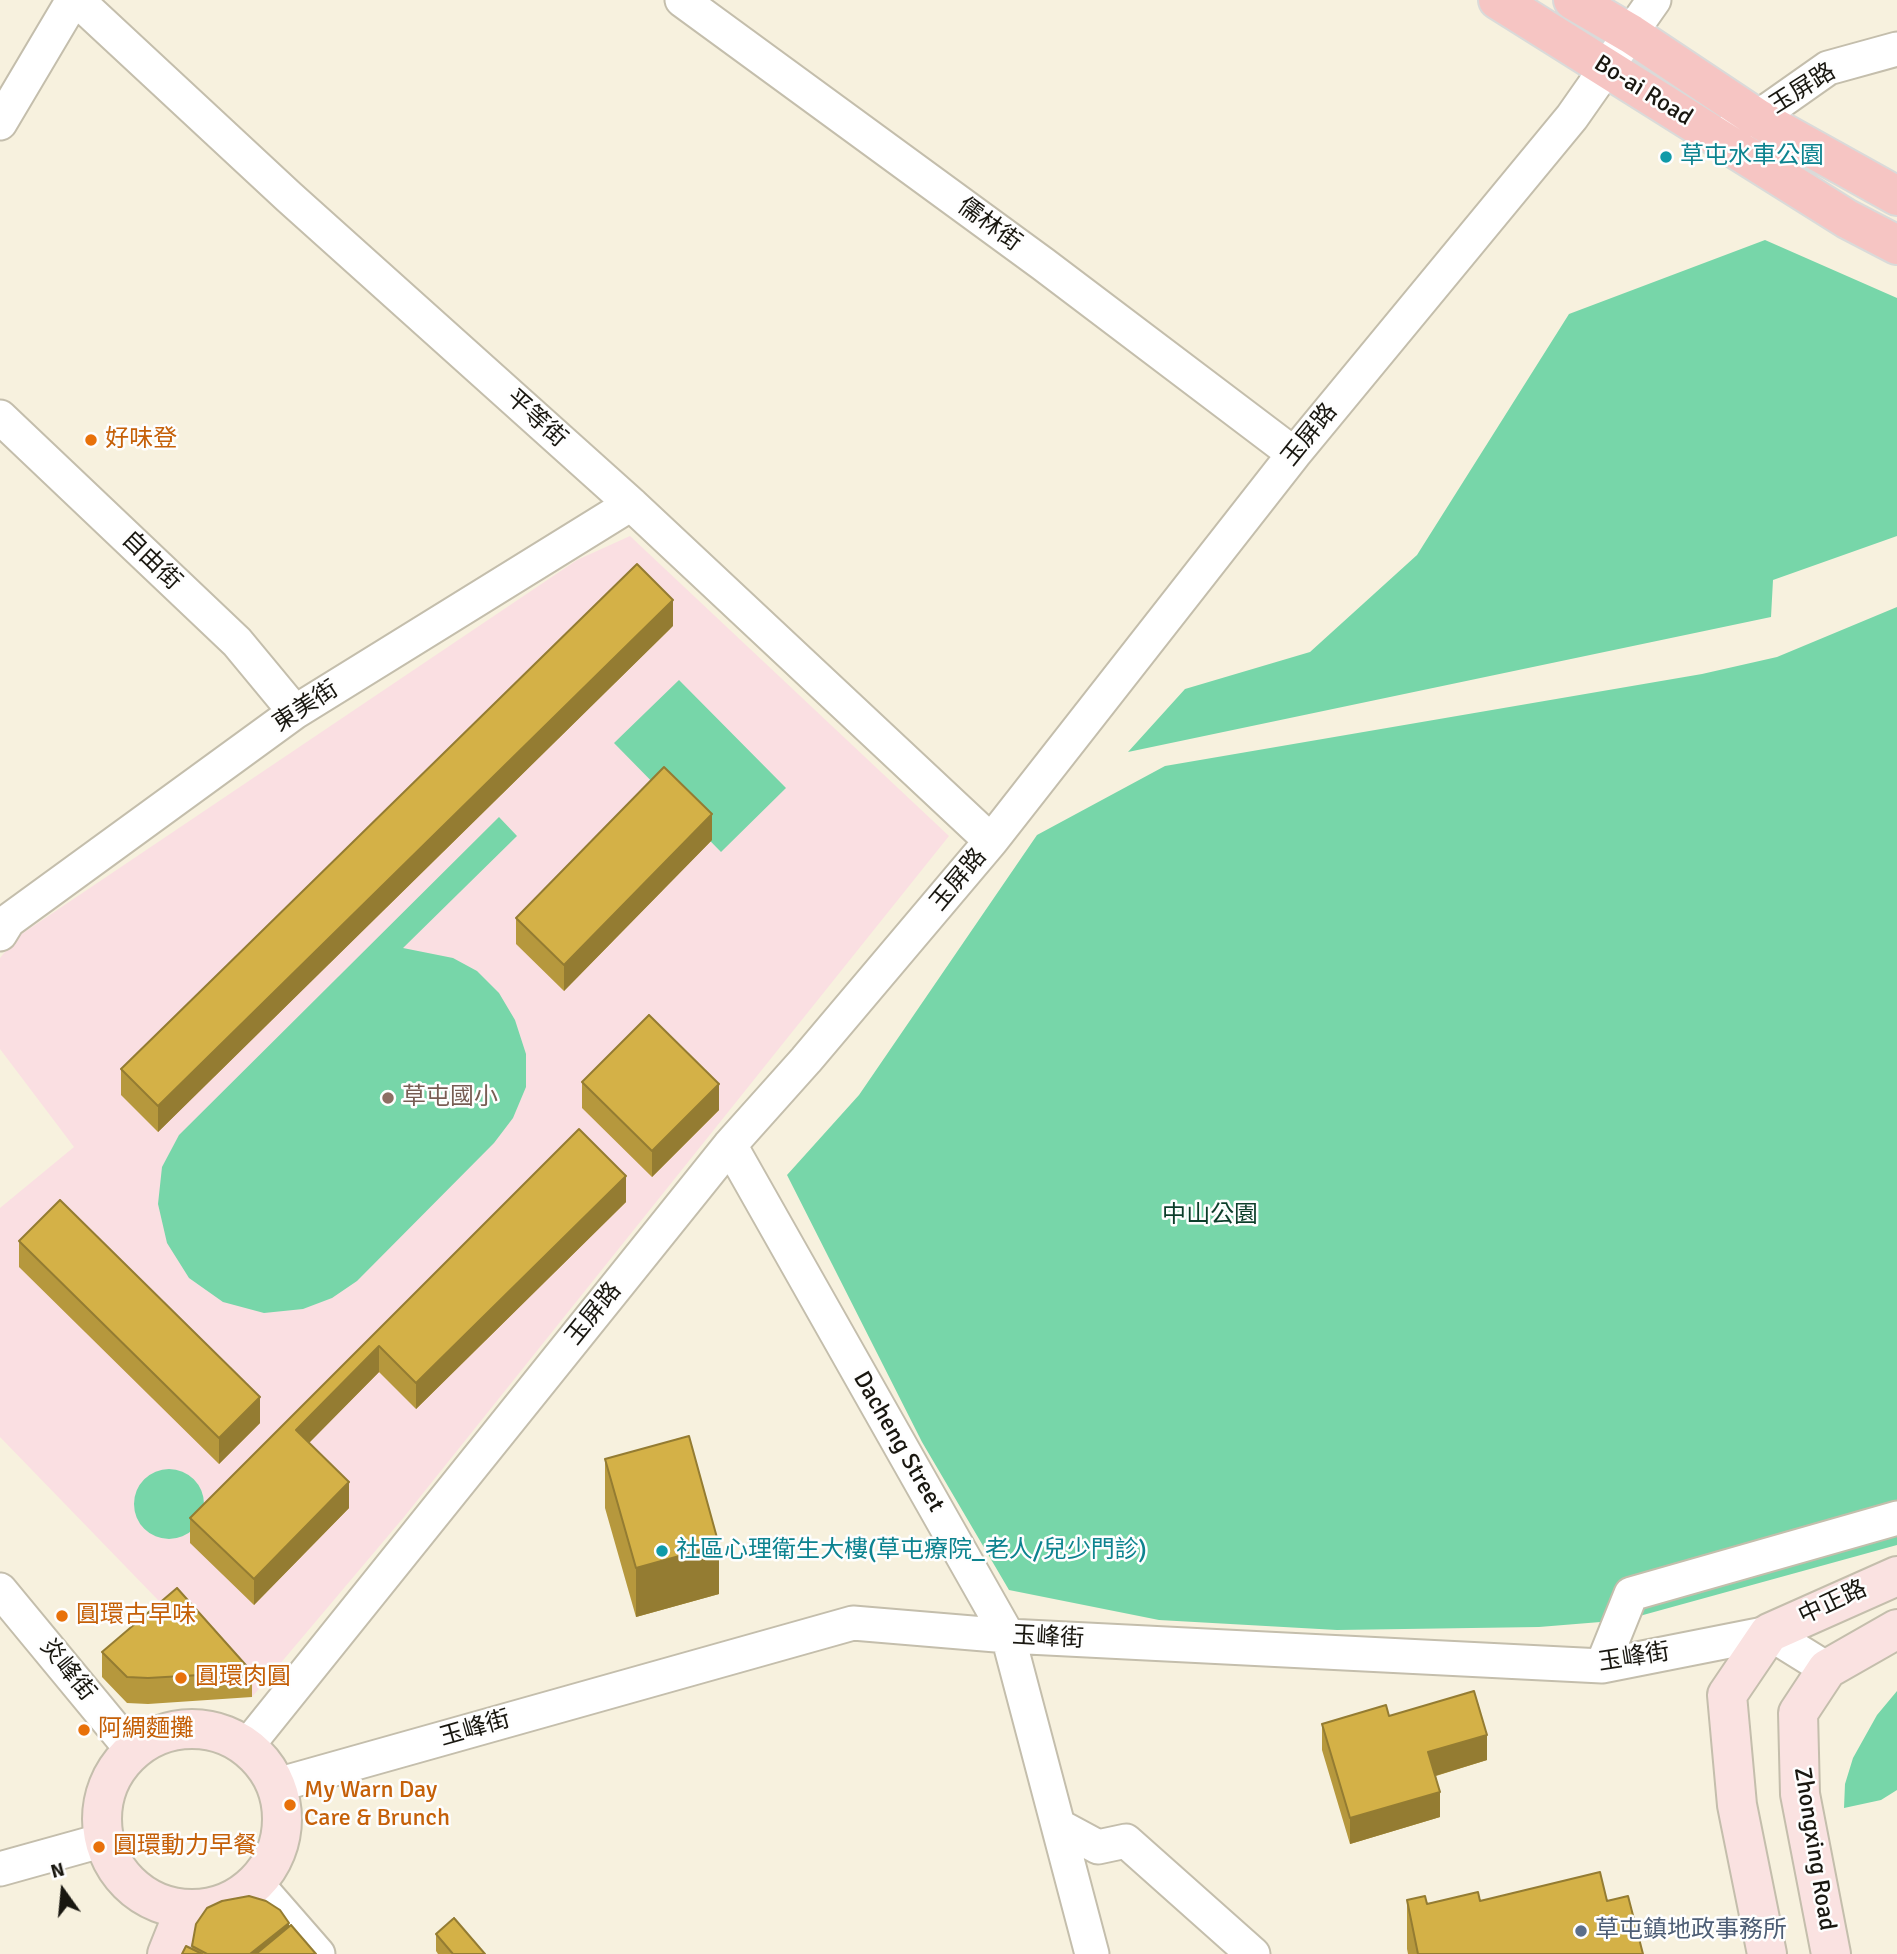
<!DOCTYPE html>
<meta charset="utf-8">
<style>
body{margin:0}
#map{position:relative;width:1897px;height:1954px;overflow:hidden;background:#f7f1de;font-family:Signika,sans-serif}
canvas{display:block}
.north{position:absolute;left:28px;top:1856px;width:70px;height:70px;-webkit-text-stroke:5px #fefefe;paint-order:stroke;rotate:345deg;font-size:19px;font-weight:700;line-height:28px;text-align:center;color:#191710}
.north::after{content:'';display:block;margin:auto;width:24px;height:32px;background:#191710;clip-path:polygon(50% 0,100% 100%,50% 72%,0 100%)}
</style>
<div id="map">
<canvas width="1897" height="1954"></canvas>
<div class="north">N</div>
</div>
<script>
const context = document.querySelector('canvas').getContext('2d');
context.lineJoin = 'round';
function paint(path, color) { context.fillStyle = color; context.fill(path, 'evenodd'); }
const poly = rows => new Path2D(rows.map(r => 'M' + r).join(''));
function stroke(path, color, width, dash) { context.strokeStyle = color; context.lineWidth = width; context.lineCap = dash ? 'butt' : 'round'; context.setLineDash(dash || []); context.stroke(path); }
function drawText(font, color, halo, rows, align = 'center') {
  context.font = font + ' Signika,"Noto Sans TC",sans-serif'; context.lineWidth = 5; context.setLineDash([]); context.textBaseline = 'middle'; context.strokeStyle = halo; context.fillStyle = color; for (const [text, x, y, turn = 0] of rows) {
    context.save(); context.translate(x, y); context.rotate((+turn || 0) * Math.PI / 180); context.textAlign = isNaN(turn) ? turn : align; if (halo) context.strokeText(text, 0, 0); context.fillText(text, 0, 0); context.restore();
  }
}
paint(poly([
 [630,536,949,836,404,1517,252,1697,0,1437,0,1208,74,1147,0,1049,0,958,17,937,577,560]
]), '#fadfe2');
paint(poly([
 [1765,240,1897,298,1897,536,1773,580,1771,617,1128,752,1185,689,1310,652,1417,555,1569,314],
 [1897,607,1897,1545,1625,1620,1539,1627,1337,1630,1159,1620,1009,1590,922,1442,787,1175,859,1095,1037,835,1165,766,1702,674,1777,657],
 [679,680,786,788,721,852,614,743],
 [499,817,517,836,403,948,453,958,477,971,499,993,515,1020,526,1054,526,1087,513,1118,494,1143,357,1281,332,1298,303,1309,264,1313,223,1302,189,1278,167,1243,158,1204,162,1167,179,1135],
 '134 1504a35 35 0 1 1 70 0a35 35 0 1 1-70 0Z',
 [1897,1691,1897,1790,1881,1800,1844,1808,1845,1784,1853,1758,1877,1715]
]), '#77d6a9');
const street = poly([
 [77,0,289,197,631,504,991,841],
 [682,0,1043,264,1294,454],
 [0,123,73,0],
 [1734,127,1757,118,1828,68,1897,49],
 [0,417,237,642,295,712],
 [0,934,8,921,295,712,631,504],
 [730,1145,1008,1636,1092,1954],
 [0,1590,133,1751],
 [1602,1666,1631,1594,1897,1518],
 [247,1746,730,1145,806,1060,991,841,1294,454,1572,117,1654,0],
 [277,1785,853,1623,1008,1636,1602,1666,1769,1633,1827,1669],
 [1059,1826,1098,1847,1126,1841,1253,1954],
 [0,1869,104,1840],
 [256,1883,318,1954]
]);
const secondary = poly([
 '102 1819a90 90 0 1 1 180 0a90 90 0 1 1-180 0Z',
 [167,1954,185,1909],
 [1767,1954,1737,1805,1727,1695,1769,1633,1897,1576],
 [1831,1954,1800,1794,1798,1713,1827,1669,1897,1629]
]);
const primary = poly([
 [1498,0,1847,219,1897,245],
 [1573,0,1631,34,1757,118,1897,196]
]);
stroke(street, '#c4beac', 37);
stroke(secondary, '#c4beac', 42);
stroke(primary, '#dadad9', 42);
stroke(street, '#fff', 33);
stroke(secondary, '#fae2e1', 38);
stroke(primary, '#f6c5c3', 38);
paint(poly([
 [673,626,158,1132,121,1095,121,1069],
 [712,840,564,991,516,944,516,918],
 [582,1082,719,1110,652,1177,582,1108],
 [579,1129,626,1202,416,1409,379,1372,309,1443,349,1508,254,1605,190,1543,190,1518],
 [19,1241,260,1423,219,1464,19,1267],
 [605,1459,719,1594,636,1617,605,1508],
 [102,1652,252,1672,252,1697,148,1704,127,1703,102,1677],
 [1389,1716,1487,1760,1436,1776,1440,1817,1350,1844,1322,1750,1322,1724],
 [1407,1900,1427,1904,1480,1901,1607,1901,1643,1954,1408,1954,1407,1949],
 [289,1927,316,1954,182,1954,192,1949,192,1946],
 [436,1934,485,1954,438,1954,436,1951]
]), '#b6983d');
paint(poly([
 [673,600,673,626,158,1132,158,1106],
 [712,814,712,840,564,991,564,965],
 [719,1084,719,1110,652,1177,652,1151],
 [626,1176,626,1202,416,1409,416,1383],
 [379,1346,379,1372,296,1456,296,1430],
 [260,1397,260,1423,219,1464,219,1438],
 [349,1482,349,1508,254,1605,254,1579],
 [719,1545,719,1594,636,1617,636,1568],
 [1487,1735,1487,1760,1428,1778,1428,1752],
 [1440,1792,1440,1817,1350,1844,1350,1818],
 [289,1923,289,1949,282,1954,250,1954]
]), '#947c32');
const building = poly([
 [637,564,673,600,158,1106,121,1069,637,564],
 [664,767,712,814,564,965,516,918,664,767],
 [649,1015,719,1084,652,1151,582,1082,649,1015],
 [579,1129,626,1176,416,1383,379,1346,296,1430,349,1482,254,1579,190,1518,579,1129],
 [60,1200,260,1397,219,1438,19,1241,60,1200],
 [689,1436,719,1545,636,1568,605,1459,689,1436],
 [177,1588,252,1672,148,1678,127,1677,102,1652,177,1588],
 [1474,1691,1487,1735,1428,1752,1440,1792,1350,1818,1322,1724,1386,1705,1389,1716,1474,1691],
 [1600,1872,1607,1901,1628,1896,1643,1954,1418,1954,1407,1900,1425,1896,1427,1904,1478,1892,1480,1901,1600,1872],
 [249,1896,266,1901,280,1910,289,1923,250,1954,207,1954,192,1946,196,1924,207,1908,222,1901,249,1896],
 [454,1918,485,1954,453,1954,436,1934,454,1918],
 [291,1925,316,1954,256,1954,291,1925],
 [186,1946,202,1954,182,1954,186,1946]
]);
paint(building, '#d4b147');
stroke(building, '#947c32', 2);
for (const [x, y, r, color] of [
 [1666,157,7,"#0f9aa8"],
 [91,440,7,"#e8710a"],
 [388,1098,7,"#8d6e63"],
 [662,1551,7,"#0f9aa8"],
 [62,1616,7,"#e8710a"],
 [181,1678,7,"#e8710a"],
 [84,1730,7,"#e8710a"],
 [290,1805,7,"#e8710a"],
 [99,1847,7,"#e8710a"],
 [1581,1931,7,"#5c6f8a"]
]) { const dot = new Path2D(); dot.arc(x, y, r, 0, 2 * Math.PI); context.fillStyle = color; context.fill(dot); stroke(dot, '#fefefe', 2.5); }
drawText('24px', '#191710', '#fefefe', [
 ["玉屏路",1803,89,-32],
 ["Bo-ai Road",1643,91,32],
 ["儒林街",989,225,36],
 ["平等街",536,419,42],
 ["玉屏路",1310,435,-51],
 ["自由街",151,561,44],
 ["東美街",306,707,-33],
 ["玉屏路",959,880,-50],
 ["玉屏路",594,1314,-51],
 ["Dacheng Street",898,1442,60],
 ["中正路",1833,1603,-25],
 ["玉峰街",1048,1638,3],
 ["玉峰街",1634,1658,-9],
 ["炎峰街",67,1670,51],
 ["玉峰街",475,1729,-16],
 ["Zhongxing Road",1814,1849,81]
]);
drawText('24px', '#0d838f', '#fefefe', [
 ["草屯水車公園",1680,157],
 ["社區心理衛生大樓(草屯療院_老人/兒少門診)",676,1551]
], 'left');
drawText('24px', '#c56008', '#fefefe', [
 ["好味登",105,440],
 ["圓環古早味",76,1616],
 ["圓環肉圓",195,1678],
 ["阿綢麵攤",98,1730],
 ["My Warn Day",304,1791],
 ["Care & Brunch",304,1819],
 ["圓環動力早餐",113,1847]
], 'left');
drawText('24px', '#785e54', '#fefefe', [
 ["草屯國小",402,1098]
], 'left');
drawText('24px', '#0c3e2a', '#fefefe', [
 ["中山公園",1210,1216]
]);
drawText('24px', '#4e5e75', '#fefefe', [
 ["草屯鎮地政事務所",1595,1931]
], 'left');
</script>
